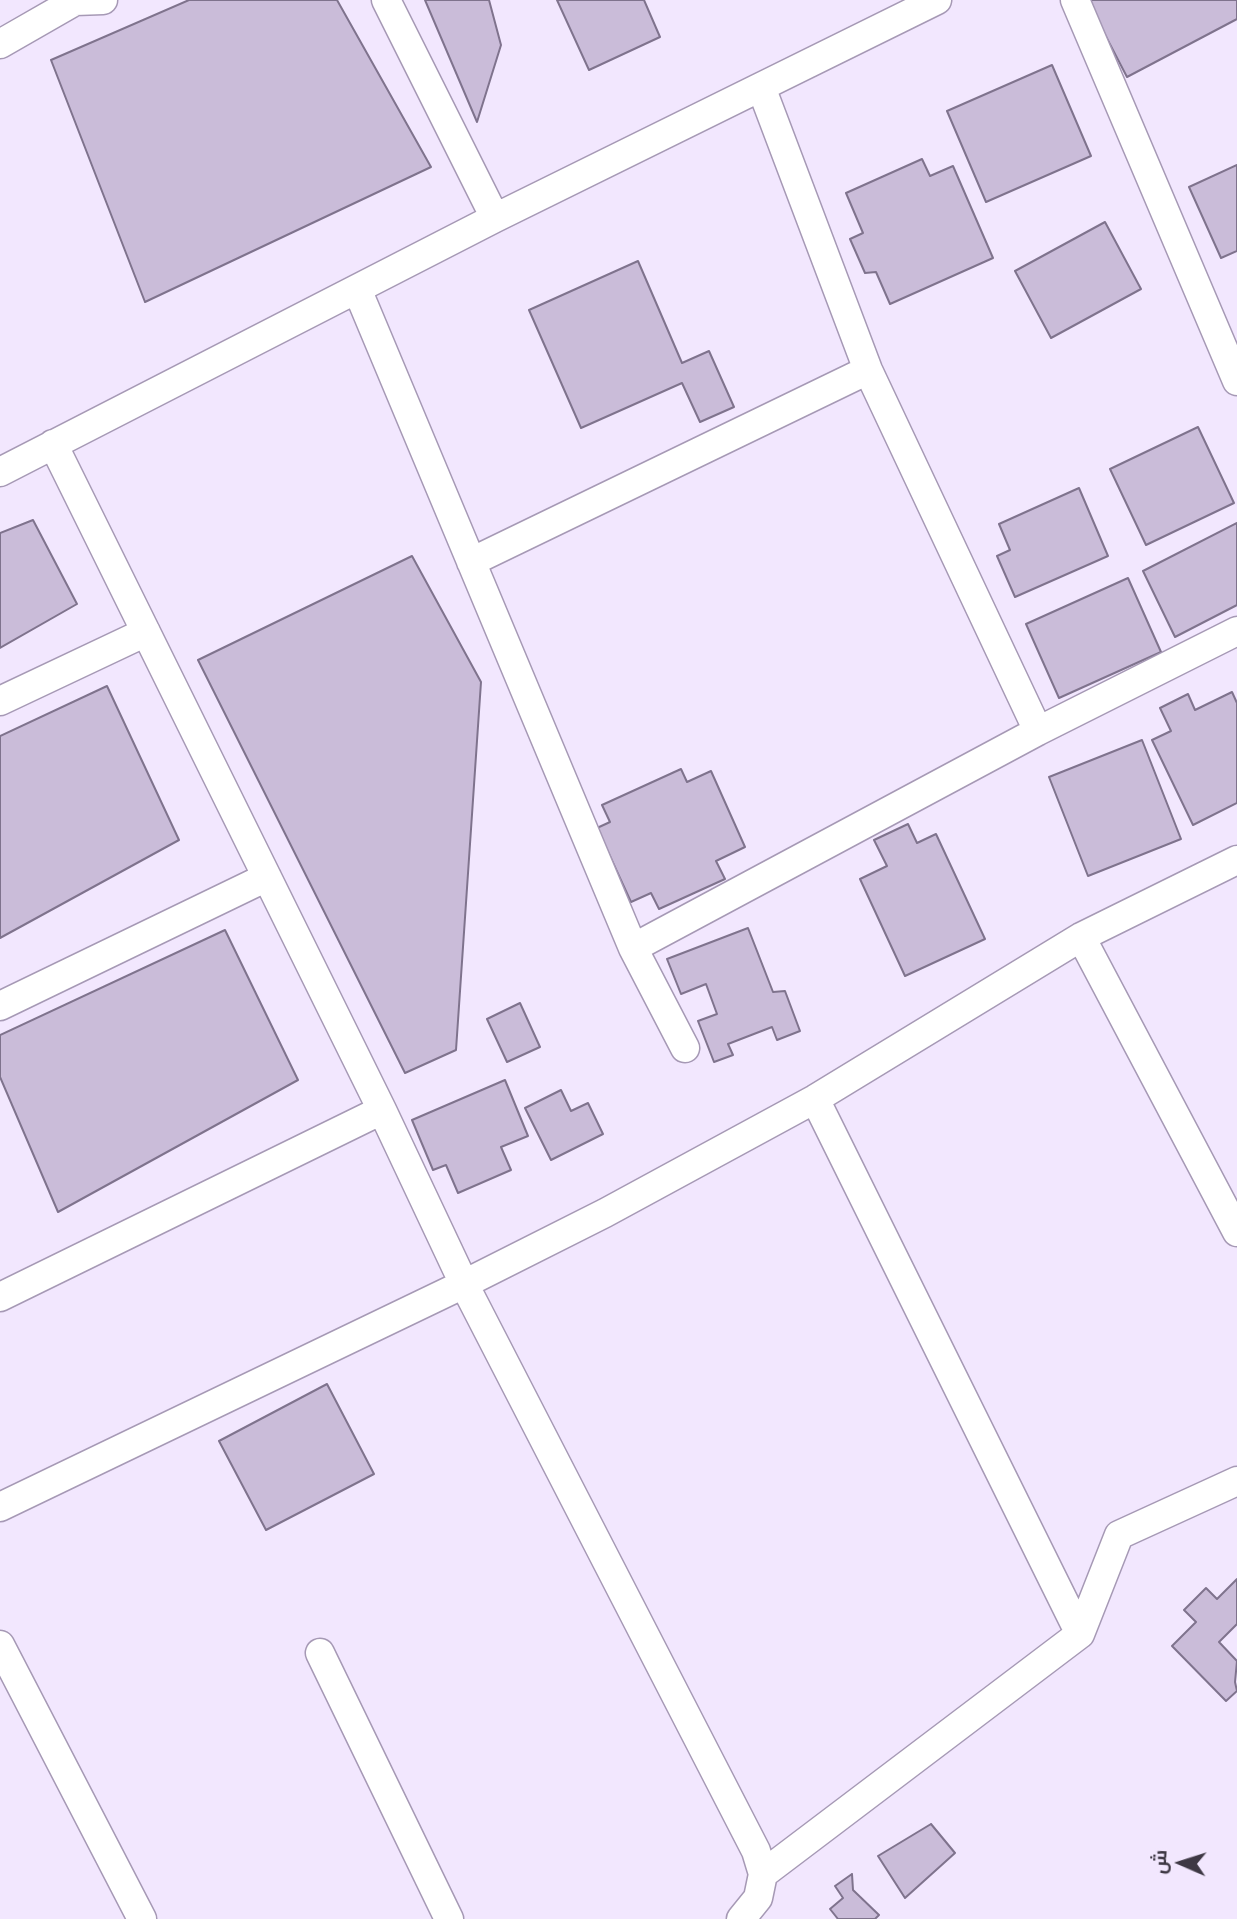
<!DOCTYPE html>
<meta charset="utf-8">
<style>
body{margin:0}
#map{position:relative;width:1237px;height:1919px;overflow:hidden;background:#f2e7fe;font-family:"Varela Round",Cairo,sans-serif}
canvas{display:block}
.north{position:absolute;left:1146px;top:1828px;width:70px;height:70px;-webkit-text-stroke:5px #f2e7fe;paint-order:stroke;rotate:273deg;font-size:19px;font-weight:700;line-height:28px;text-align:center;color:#3e3844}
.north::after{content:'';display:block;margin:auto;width:24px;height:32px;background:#3e3844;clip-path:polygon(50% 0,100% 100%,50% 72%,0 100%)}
</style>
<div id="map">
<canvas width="1237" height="1919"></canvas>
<div class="north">ش</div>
</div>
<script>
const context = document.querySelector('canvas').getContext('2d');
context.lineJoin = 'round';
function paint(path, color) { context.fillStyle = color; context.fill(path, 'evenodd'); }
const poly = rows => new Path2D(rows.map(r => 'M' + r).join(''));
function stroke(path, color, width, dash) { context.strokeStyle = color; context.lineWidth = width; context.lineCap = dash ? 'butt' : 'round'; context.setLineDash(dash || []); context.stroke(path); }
const building = poly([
 [189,0,337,0,431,167,145,302,51,60,189,0],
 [425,0,489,0,501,45,477,122,425,0],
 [557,0,644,0,660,37,589,70,557,0],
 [1087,0,1237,0,1237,19,1127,77,1087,0],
 [1052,65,1091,156,986,202,947,111,1052,65],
 [922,159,930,176,953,166,993,258,890,304,876,272,865,273,850,239,863,233,846,193,922,159],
 [1237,165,1237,251,1221,258,1189,187,1237,165],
 [1105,222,1141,289,1051,338,1015,271,1105,222],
 [638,261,682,363,709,351,734,407,700,422,682,383,581,428,529,310,638,261],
 [1198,427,1234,503,1146,545,1110,469,1198,427],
 [1079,488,1108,556,1015,597,997,556,1010,550,999,524,1079,488],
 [33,520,77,604,0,648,0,533,33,520],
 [1237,523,1237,605,1175,637,1143,571,1237,523],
 [412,556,481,682,456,1050,405,1073,198,660,412,556],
 [1128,578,1161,652,1059,698,1026,624,1128,578],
 [107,686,179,840,0,938,0,736,107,686],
 [1232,692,1237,703,1237,803,1193,825,1152,740,1171,731,1160,708,1188,694,1195,710,1232,692],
 [1142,740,1181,839,1088,876,1049,777,1142,740],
 [681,769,687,782,711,771,745,847,716,861,725,879,659,909,651,893,631,902,597,828,610,822,602,805,681,769],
 [908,824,917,843,936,834,985,939,905,976,860,879,887,866,874,840,908,824],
 [748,928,773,992,785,991,800,1031,777,1040,772,1027,728,1044,733,1055,714,1062,698,1021,717,1014,706,984,681,994,667,959,748,928],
 [225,930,298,1080,58,1212,0,1077,0,1035,225,930],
 [520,1003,540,1047,507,1062,487,1019,520,1003],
 [505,1080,528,1136,501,1147,511,1170,458,1193,446,1165,433,1170,412,1120,505,1080],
 [561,1090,571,1111,588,1103,603,1134,551,1160,525,1108,561,1090],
 [327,1384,374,1474,266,1530,219,1441,327,1384],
 [1237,1579,1237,1624,1219,1642,1237,1661,1235,1682,1237,1691,1226,1701,1172,1646,1196,1622,1184,1610,1206,1588,1217,1599,1237,1579],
 [931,1824,955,1853,905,1898,878,1856,931,1824],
 [852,1874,853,1890,879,1915,875,1919,838,1919,830,1909,843,1898,835,1886,852,1874]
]);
paint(building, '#cabcd9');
stroke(building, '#7f738d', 2);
const minor = poly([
 [386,0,495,218],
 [1075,0,1237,381],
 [0,44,75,1,103,0],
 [761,87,868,370,1038,731],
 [357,289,633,948,685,1048],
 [53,444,382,1110,464,1284,756,1851,763,1874,758,1898,741,1919],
 [0,472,495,218,937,0],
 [471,562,868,370],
 [0,701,146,632],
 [1081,937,1237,1232],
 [633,948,1038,731,1237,631],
 [0,1006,267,877],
 [815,1099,1080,1634],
 [0,1297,382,1110],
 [0,1507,464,1284,605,1213,815,1099,1081,937,1237,860],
 [0,1645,142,1919],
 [320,1653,449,1919],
 [763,1874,1080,1634,1119,1535,1237,1481]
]);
stroke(minor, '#a699b5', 31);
stroke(minor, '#fff', 28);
</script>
